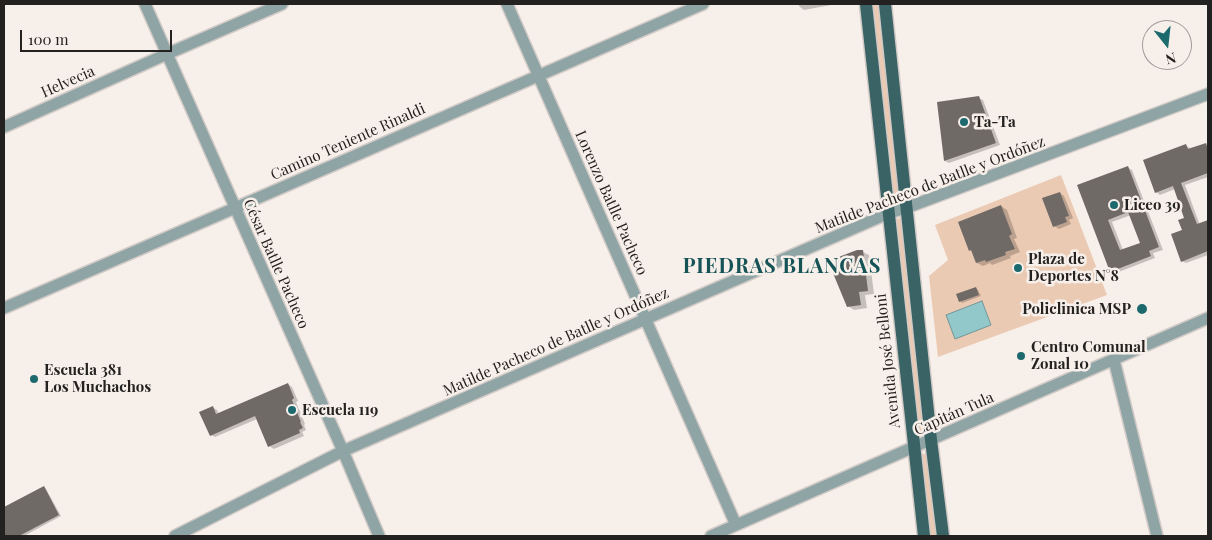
<!DOCTYPE html>
<meta charset="utf-8">
<style>
body{margin:0}
#map{position:relative;width:1212px;height:540px;overflow:hidden;background:#f7efea;font-family:"Playfair Display",serif}
canvas{display:block}
.frame{position:absolute;inset:0;border:5px solid #242220;pointer-events:none}
.north{position:absolute;left:1142px;top:20px;width:50px;height:50px;box-sizing:border-box;background:#f7efea;border:1px solid #a39d99;border-radius:50%;rotate:164deg;font-size:14px;font-weight:700;line-height:20px;text-align:center;color:#242220}
.north::after{content:'';display:block;margin:auto;width:18px;height:22px;background:#1c696e;clip-path:polygon(50% 0,100% 100%,50% 72%,0 100%)}
.scale{position:absolute;left:20px;top:30px;width:152px;height:22px;box-sizing:border-box;border:2px solid #242220;border-top:0;padding-left:6px;font-size:15px;line-height:18px;white-space:nowrap;color:#242220;-webkit-text-stroke:4px #f7efea;paint-order:stroke}
</style>
<div id="map">
<canvas width="1212" height="540"></canvas>
<div class="frame"></div>
<div class="north">N</div>
<div class="scale">100 m</div>
</div>
<script>
const context = document.querySelector('canvas').getContext('2d');
context.lineJoin = 'round';
function paint(path, color) { context.fillStyle = color; context.fill(path, 'evenodd'); }
const poly = rows => new Path2D(rows.map(r => 'M' + r).join(''));
function stroke(path, color, width, dash) { context.strokeStyle = color; context.lineWidth = width; context.lineCap = dash ? 'butt' : 'round'; context.setLineDash(dash || []); context.stroke(path); }
function drawText(font, color, halo, rows, align = 'center') {
  context.font = font + ' "Playfair Display",serif'; context.lineWidth = 5; context.setLineDash([]); context.textBaseline = 'middle'; context.strokeStyle = halo; context.fillStyle = color; for (const [text, x, y, turn = 0] of rows) {
    context.save(); context.translate(x, y); context.rotate((+turn || 0) * Math.PI / 180); context.textAlign = isNaN(turn) ? turn : align; if (halo) context.strokeText(text, 0, 0); context.fillText(text, 0, 0); context.restore();
  }
}
paint(poly([
 [870,4,879,4,901,198,897,201,893,199],
 [1061,175,1107,295,938,357,929,276,948,260,935,225],
 [901,218,904,220,927,437,920,441,894,222,896,219],
 [928,453,940,536,928,536,919,455]
]), '#ebcab3');
const water = poly([
 [982,301,991,325,955,339,946,315,982,301]
]);
paint(water, '#93c8cb');
stroke(water, '#729698', 1);
paint(poly([
 [798,4,831,4,831,5,804,10,800,7],
 [978,98,983,100,1000,145,949,163,945,161],
 [1206,144,1208,146,1208,177,1185,185,1200,225,1208,221,1208,255,1186,263,1182,261,1183,231,1186,218,1175,189,1160,195,1156,192,1186,146,1190,148],
 [1127,167,1132,170,1163,250,1153,253,1155,258,1116,273,1111,271,1079,186],
 [1131,215,1141,243,1123,250,1112,222],
 [1060,193,1064,196,1073,218,1069,220,1071,224,1059,229,1054,226],
 [1001,206,1007,210,1017,238,1014,239,1020,252,1010,256,1011,258,992,265,990,263,983,266,977,263,973,252,970,250],
 [863,252,869,255,874,294,865,295,867,308,854,310,848,306],
 [976,288,978,290,981,296,962,303,960,301],
 [288,384,292,387,298,401,296,402,305,424,304,425,306,430,302,432,304,436,274,449,269,446,257,419,215,437,211,435,212,407,217,410,219,414],
 [44,487,46,489,61,516,24,536,8,536,4,528,4,509]
]), '#0003');
paint(poly([
 [979,96,996,143,944,161,937,102],
 [1206,143,1208,150,1208,173,1181,183,1197,224,1208,220,1208,251,1181,262,1171,234,1182,230,1178,220,1184,218,1173,186,1155,193,1143,160,1186,144,1188,149],
 [1128,166,1159,247,1149,251,1151,256,1110,272,1077,185],
 [1128,212,1140,243,1120,250,1108,220],
 [1060,192,1069,216,1065,217,1067,222,1053,227,1042,198],
 [1001,205,1012,234,1009,236,1015,249,1005,252,1006,255,986,262,985,260,976,263,971,250,969,251,958,222],
 [857,250,863,250,868,291,859,292,861,305,847,307,828,261],
 [976,287,979,295,959,302,956,294],
 [288,383,294,398,292,400,301,422,300,422,303,428,299,430,300,433,268,447,255,416,210,436,199,412,213,406,216,414],
 [44,486,59,515,19,536,4,536,4,507]
]), '#706a66');
const minor = poly([
 [145,4,343,451,379,536],
 [507,4,736,525],
 [4,127,167,54,282,4],
 [4,308,235,208,703,4],
 [1114,360,1157,536],
 [175,536,343,451,889,213,906,208,1208,94],
 [711,536,1208,318]
]);
const major = poly([
 [866,4,924,536],
 [885,4,931,440,943,536]
]);
stroke(minor, '#d1cac6', 14);
stroke(major, '#d1cac6', 15);
stroke(minor, '#8ea4a5', 11);
stroke(major, '#3a6366', 12);
for (const [x, y, r, color] of [
 [964,122,5,"#1c696e"],
 [1114,205,5,"#1c696e"],
 [1018,268,5,"#1c696e"],
 [1142,309,6,"#1c696e"],
 [1021,356,5,"#1c696e"],
 [34,379,5,"#1c696e"],
 [292,410,5,"#1c696e"]
]) { const dot = new Path2D(); dot.arc(x, y, r, 0, 2 * Math.PI); context.fillStyle = color; context.fill(dot); stroke(dot, '#f7efea', 2); }
drawText('15px', '#242220', '#f7efea', [
 ["Helvecia",68,82,-24],
 ["Camino Teniente Rinaldi",348,142,-24],
 ["Matilde Pacheco de Batlle y Ordóñez",930,185,-21],
 ["Lorenzo Batlle Pacheco",611,203,66],
 ["César Batlle Pacheco",276,264,66],
 ["Matilde Pacheco de Batlle y Ordóñez",556,342,-24],
 ["Avenida José Belloni",888,361,-96],
 ["Capitán Tula",954,414,-24]
]);
drawText('bold 15px', '#242220', '#f7efea', [
 ["Ta-Ta",974,122],
 ["Liceo 39",1124,205],
 ["Plaza de",1028,259],
 ["Deportes N°8",1028,276],
 ["Policlinica MSP",1131,309,"right"],
 ["Centro Comunal",1031,347],
 ["Zonal 10",1031,364],
 ["Escuela 381",44,370],
 ["Los Muchachos",44,387],
 ["Escuela 119",302,410]
], 'left');
context.letterSpacing = '1px';
drawText('bold 20px', '#165356', '#f7efea', [
 ["PIEDRAS BLANCAS",782,267]
]);
context.letterSpacing = '0px';
</script>
